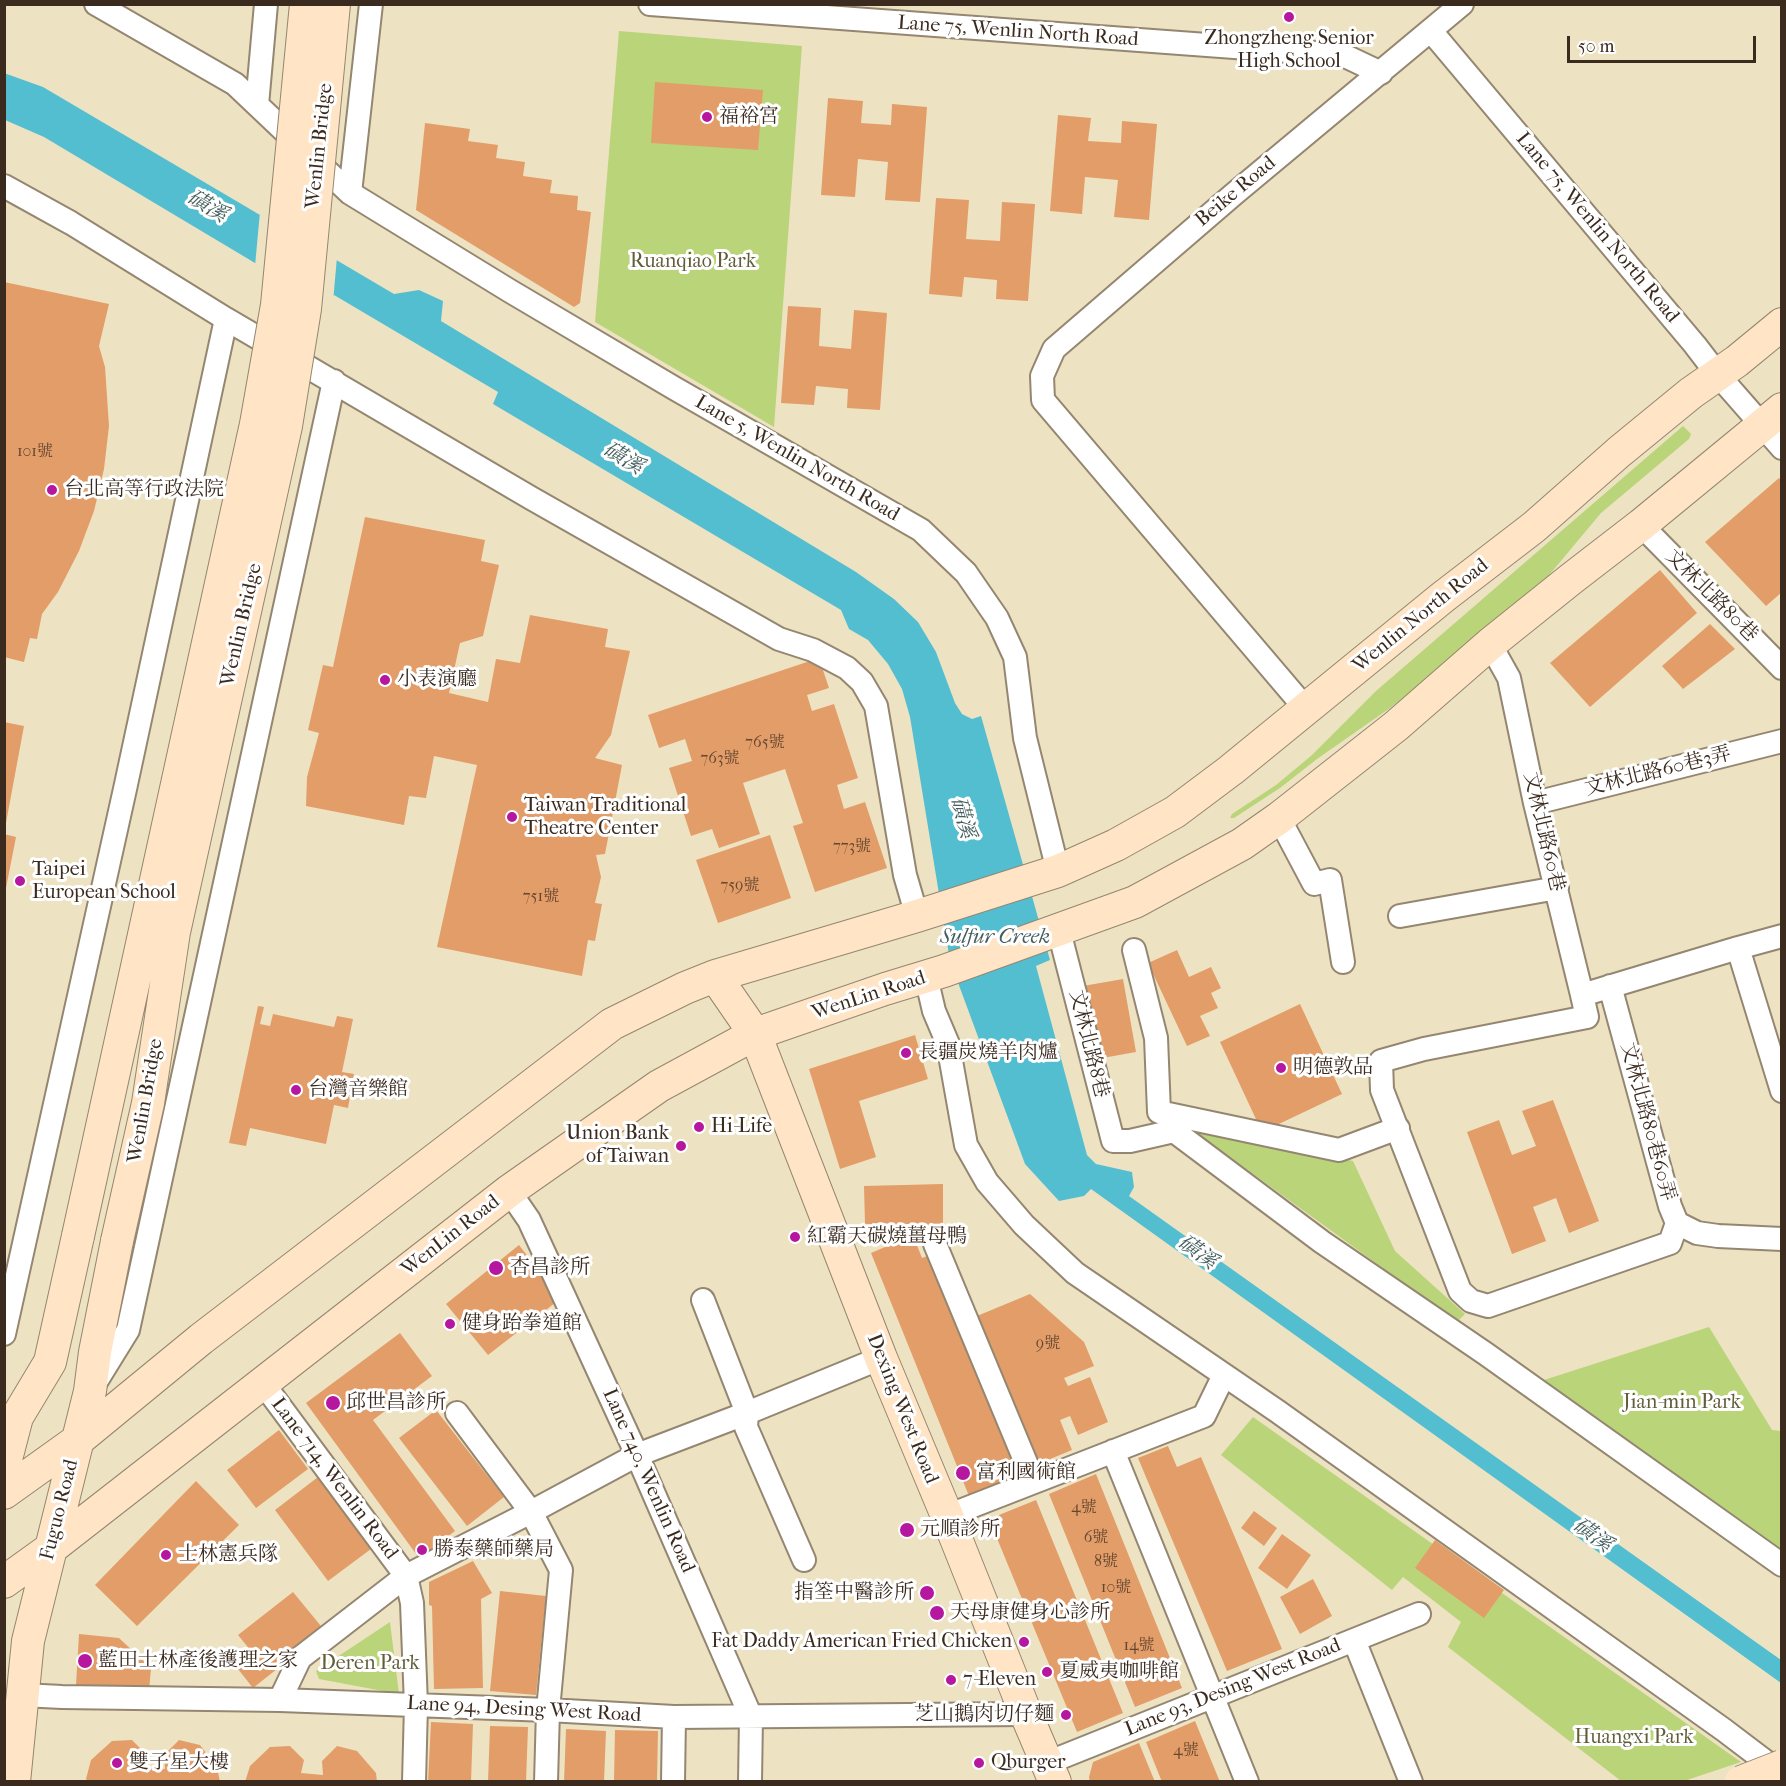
<!DOCTYPE html>
<meta charset="utf-8">
<style>
body{margin:0}
#map{position:relative;width:1786px;height:1786px;overflow:hidden;background:#ede3c3;font-family:"IM FELL French Canon",serif}
canvas{display:block}
.frame{position:absolute;inset:0;border:6px solid #3b2a1e;pointer-events:none}
.scale{position:absolute;left:1567px;top:36px;width:189px;height:27px;box-sizing:border-box;border:3px solid #3b2a1e;border-top:0;padding-left:8px;font-size:18px;line-height:21px;white-space:nowrap;color:#3b2a1e;-webkit-text-stroke:4px #fff;paint-order:stroke}
</style>
<div id="map">
<canvas width="1786" height="1786"></canvas>
<div class="frame"></div>
<div class="scale">50 m</div>
</div>
<script>
const context = document.querySelector('canvas').getContext('2d');
context.lineJoin = 'round';
function paint(path, color) { context.fillStyle = color; context.fill(path, 'evenodd'); }
const poly = rows => new Path2D(rows.map(r => 'M' + r).join(''));
function stroke(path, color, width, dash) { context.strokeStyle = color; context.lineWidth = width; context.lineCap = dash ? 'butt' : 'round'; context.setLineDash(dash || []); context.stroke(path); }
function drawText(font, color, halo, rows, align = 'center') {
  context.font = font + ' "IM FELL French Canon","Noto Serif TC",serif'; context.lineWidth = 6; context.setLineDash([]); context.textBaseline = 'middle'; context.strokeStyle = halo; context.fillStyle = color; for (const [text, x, y, turn = 0] of rows) {
    context.save(); context.translate(x, y); context.rotate((+turn || 0) * Math.PI / 180); context.textAlign = isNaN(turn) ? turn : align; if (halo) context.strokeText(text, 0, 0); context.fillText(text, 0, 0); context.restore();
  }
}
paint(poly([
 [619,31,802,46,774,427,595,322],
 [1683,426,1691,434,1689,439,1601,513,1540,586,1441,669,1390,708,1317,759,1280,788,1234,818,1230,818,1232,814,1276,785,1312,755,1376,691],
 [1187,1126,1353,1161,1395,1251,1465,1314,1457,1322],
 [1709,1327,1772,1430,1781,1431,1781,1552,1544,1380],
 [1253,1417,1741,1762,1684,1781,1621,1781,1448,1647,1461,1622,1403,1577,1392,1590,1221,1455],
 [390,1622,399,1694,319,1679,316,1671]
]), '#bad479');
paint(poly([
 [4,73,43,87,394,294,419,290,443,301,441,321,856,572,894,599,918,622,936,652,955,703,962,714,972,719,981,716,1050,960,1036,966,1087,1155,1096,1164,1132,1172,1134,1187,1129,1196,1781,1660,1781,1683,1091,1189,1084,1196,1059,1201,1025,1164,950,961,910,717,902,689,888,664,868,640,849,629,841,610,493,404,498,392,334,295,327,306,44,137,5,120]
]), '#54bed1');
paint(poly([
 [260,212,337,257,333,302,329,308,326,309,255,266]
]), '#ede3c3');
paint(poly([
 [655,82,763,90,758,150,651,143],
 [828,98,863,101,861,123,891,125,892,104,927,107,920,202,885,200,888,162,858,159,855,197,821,195],
 [1058,115,1091,118,1088,141,1121,143,1122,121,1157,124,1149,220,1114,217,1118,180,1085,177,1082,214,1050,211],
 [425,123,470,129,468,141,498,145,496,158,525,162,523,176,552,180,550,193,578,196,577,210,591,212,580,303,574,307,416,210],
 [936,198,969,200,966,239,1000,241,1002,202,1035,204,1028,301,996,299,997,280,964,277,962,297,929,294],
 [4,282,109,304,99,346,105,367,109,426,104,469,94,511,79,551,58,592,42,614,37,639,30,638,24,662,4,657],
 [788,306,821,308,819,346,851,349,854,310,887,313,880,410,847,408,848,389,816,386,814,405,781,403],
 [1779,478,1782,481,1782,592,1766,606,1705,542],
 [365,517,485,540,481,561,499,565,483,636,460,643,449,693,488,702,496,659,520,663,530,615,608,629,605,647,630,651,611,735,595,758,622,765,605,854,596,855,601,877,595,903,602,904,595,941,588,940,582,976,437,947,477,765,434,756,426,798,409,796,404,825,306,806,307,777,319,733,308,730,323,665,333,667],
 [1660,570,1697,613,1590,707,1550,663],
 [1710,624,1735,649,1683,689,1662,666],
 [819,658,829,688,807,695,812,711,834,704,858,778,837,785,844,809,865,802,887,868,815,892,793,826,803,823,785,769,743,783,760,834,719,848,712,829,691,836,669,768,692,761,685,739,659,748,648,715],
 [4,722,24,726,6,823,4,823],
 [4,834,16,837,6,888,4,888],
 [770,835,791,898,718,923,696,860],
 [1177,950,1189,977,1211,967,1221,988,1211,993,1218,1008,1200,1016,1210,1036,1187,1046,1148,963],
 [1123,979,1136,1052,1097,1059,1083,986],
 [1300,1004,1342,1094,1262,1132,1220,1042],
 [258,1006,264,1007,260,1024,270,1026,273,1014,334,1027,337,1016,353,1019,342,1072,354,1074,348,1108,334,1105,326,1144,250,1128,246,1146,229,1143],
 [915,1035,928,1079,859,1101,876,1157,840,1169,809,1069],
 [1553,1100,1599,1221,1569,1233,1556,1198,1533,1207,1546,1241,1512,1254,1467,1132,1499,1120,1512,1155,1536,1146,1522,1111],
 [943,1184,943,1234,865,1225,864,1186],
 [913,1235,922,1258,935,1253,1023,1473,969,1496,871,1253],
 [519,1245,560,1299,488,1355,446,1304],
 [1030,1294,1084,1342,1094,1366,1064,1378,1068,1386,1090,1377,1108,1422,1078,1435,1070,1416,1060,1420,1072,1450,1038,1464,977,1316],
 [400,1333,432,1376,373,1420,455,1531,419,1558,306,1403],
 [436,1410,504,1497,467,1526,399,1438],
 [279,1430,308,1469,256,1508,227,1470],
 [1168,1446,1177,1467,1201,1457,1282,1649,1227,1671,1138,1458],
 [1096,1474,1182,1688,1135,1707,1049,1494],
 [318,1477,371,1549,328,1581,275,1510],
 [196,1481,239,1525,137,1626,95,1585],
 [1036,1500,1123,1713,1077,1732,989,1519],
 [1254,1511,1277,1528,1264,1546,1241,1528],
 [1282,1534,1311,1555,1287,1589,1258,1568],
 [1435,1540,1504,1590,1484,1618,1415,1568],
 [473,1561,492,1593,481,1599,483,1688,434,1689,432,1606,429,1605,429,1582],
 [1313,1579,1332,1616,1300,1634,1280,1597],
 [500,1591,546,1596,536,1695,490,1691],
 [293,1592,325,1631,253,1688,234,1664,251,1651,238,1635],
 [79,1634,119,1638,151,1668,149,1691,76,1685],
 [1195,1721,1220,1782,1162,1782,1146,1742],
 [431,1722,473,1724,471,1782,428,1782],
 [490,1726,528,1727,526,1782,488,1782],
 [566,1729,606,1731,604,1782,564,1782],
 [615,1730,658,1731,657,1782,614,1782],
 [132,1740,146,1754,143,1767,165,1769,164,1755,179,1740,200,1745,217,1767,220,1782,88,1782,86,1779,91,1760,112,1741],
 [1139,1743,1155,1782,1090,1782,1089,1777,1093,1762],
 [290,1746,304,1760,301,1773,323,1775,322,1761,337,1746,357,1751,376,1773,377,1782,245,1782,250,1766,270,1747]
]), '#e39d68');
const street = poly([
 [96,4,235,84,350,193,510,291,674,388,921,530,966,573,997,618,1015,657,1025,738,1058,871],
 [650,4,1343,55,1381,73],
 [1431,31,1695,345,1718,375,1782,448],
 [257,105,266,4],
 [4,186,71,223,226,319,531,498,779,639,813,650,847,668,862,682,876,706,905,875,917,916],
 [350,193,371,4],
 [1641,525,1782,668],
 [1490,644,1509,678,1535,803,1582,995,1738,948,1782,936],
 [1306,709,1043,400,1042,376,1054,349,1234,194,1462,4],
 [1535,803,1782,741],
 [1279,818,1314,884,1330,880,1343,962],
 [1400,916,1557,888],
 [1059,931,1113,1141,1130,1141,1174,1131,1322,1242,1486,1354,1782,1565],
 [1738,948,1782,1091],
 [1134,950,1156,1038,1159,1112,1339,1150,1398,1128],
 [926,977,934,1011,948,1044,966,1145,987,1182,1024,1225,1075,1273,1277,1411,1724,1730,1782,1774],
 [1610,986,1670,1206,1677,1223,1697,1233,1718,1236,1782,1239],
 [1582,995,1587,1017,1424,1049,1381,1061,1382,1090,1460,1291,1471,1301,1488,1306,1670,1243,1677,1223],
 [509,1191,529,1220,637,1455,751,1717,750,1782],
 [935,1244,1034,1482],
 [703,1300,747,1413,746,1427,804,1560],
 [4,1334,125,789,226,319],
 [262,1382,406,1576,412,1603,416,1705,414,1782],
 [94,1385,128,1330,334,381],
 [457,1413,531,1512,561,1570,548,1710,546,1782],
 [1113,1451,1247,1782],
 [947,1516,1204,1416,1224,1375],
 [1354,1640,1411,1782],
 [22,1695,62,1697,280,1700,548,1710,674,1717,1026,1714],
 [280,1700,300,1658,406,1576,531,1512,637,1455,747,1413,881,1358],
 [1047,1763,1419,1614],
 [673,1782,674,1717]
]);
const secondary = poly([
 [715,976,755,1034,881,1358,947,1516,1026,1714,1055,1782],
 [4,1467,17,1417,50,1362,78,1236],
 [4,1493,78,1440,201,1339,612,1024,685,988,715,976,917,916,1058,871,1116,845,1175,812,1231,770,1443,597,1534,527,1619,452,1691,393,1737,361,1782,324],
 [4,1582,50,1549,509,1191,659,1086,755,1034,885,989,944,971,1135,902,1242,844,1279,818,1396,726,1490,644,1571,579,1641,525,1782,409],
 [14,1782,28,1641,90,1391,95,1352,117,1241]
]);
stroke(street, '#948670', 26);
stroke(secondary, '#948670', 34);
stroke(street, '#fff', 22);
stroke(secondary, '#ffe4c6', 32);
const secondaryBridge = poly([
 [78,1236,256,424,277,305,306,4],
 [117,1241,148,1103,174,932,286,426,305,309,334,4],
 [1741,1782,1782,1766]
]);
stroke(secondaryBridge, '#948670', 34, []);
stroke(secondaryBridge, '#ffe4c6', 32);
for (const [x, y, r, color] of [
 [1289,17,6,"#b5179e"],
 [707,117,6,"#b5179e"],
 [52,490,6,"#b5179e"],
 [385,680,6,"#b5179e"],
 [512,817,6,"#b5179e"],
 [20,881,6,"#b5179e"],
 [906,1053,6,"#b5179e"],
 [1281,1068,6,"#b5179e"],
 [296,1090,6,"#b5179e"],
 [699,1127,6,"#b5179e"],
 [681,1146,6,"#b5179e"],
 [795,1237,6,"#b5179e"],
 [496,1268,8,"#b5179e"],
 [450,1324,6,"#b5179e"],
 [333,1403,8,"#b5179e"],
 [963,1473,8,"#b5179e"],
 [907,1530,8,"#b5179e"],
 [422,1550,6,"#b5179e"],
 [166,1555,6,"#b5179e"],
 [927,1593,8,"#b5179e"],
 [937,1613,8,"#b5179e"],
 [1024,1642,6,"#b5179e"],
 [85,1661,8,"#b5179e"],
 [1047,1672,6,"#b5179e"],
 [951,1680,6,"#b5179e"],
 [1066,1715,6,"#b5179e"],
 [117,1763,6,"#b5179e"],
 [979,1763,6,"#b5179e"]
]) { const dot = new Path2D(); dot.arc(x, y, r, 0, 2 * Math.PI); context.fillStyle = color; context.fill(dot); stroke(dot, '#fff', 2); }
drawText('16px', '#654730', null, [
 ["101號",35,452],
 ["765號",765,743],
 ["763號",720,759],
 ["773號",852,847],
 ["759號",740,886],
 ["751號",541,897],
 ["9號",1048,1344],
 ["4號",1084,1508],
 ["6號",1096,1538],
 ["8號",1106,1562],
 ["10號",1116,1588],
 ["14號",1139,1646],
 ["4號",1186,1751]
]);
drawText('20px', '#3b2a1e', '#fff', [
 ["Lane 75, Wenlin North Road",1018,32,4],
 ["Wenlin Bridge",320,146,-84],
 ["Beike Road",1236,192,-40],
 ["Lane 75, Wenlin North Road",1597,228,50],
 ["Lane 5, Wenlin North Road",797,459,30],
 ["文林北路80巷",1711,596,45],
 ["Wenlin North Road",1421,616,-39],
 ["Wenlin Bridge",242,625,-77],
 ["文林北路60巷3弄",1658,772,-14],
 ["文林北路60巷",1543,832,77],
 ["WenLin Road",869,996,-18],
 ["文林北路8巷",1088,1044,76],
 ["Wenlin Bridge",146,1101,-80],
 ["文林北路80巷60弄",1647,1122,75],
 ["WenLin Road",451,1236,-38],
 ["Dexing West Road",902,1409,68],
 ["Lane 714, Wenlin Road",334,1479,53],
 ["Lane 740, Wenlin Road",648,1481,66],
 ["Fuguo Road",60,1510,-76],
 ["Lane 93, Desing West Road",1233,1688,-22],
 ["Lane 94, Desing West Road",524,1710,3]
]);
drawText('20px', '#3b2a1e', '#fff', [
 ["Zhongzheng Senior",1289,39,"center"],
 ["High School",1289,62,"center"],
 ["福裕宮",719,117],
 ["台北高等行政法院",64,490],
 ["小表演廳",397,680],
 ["Taiwan Traditional",524,806],
 ["Theatre Center",524,829],
 ["Taipei",32,870],
 ["European School",32,893],
 ["長疆炭燒羊肉爐",918,1053],
 ["明德敦品",1293,1068],
 ["台灣音樂館",308,1090],
 ["Hi-Life",711,1127],
 ["Union Bank",669,1134,"right"],
 ["of Taiwan",669,1157,"right"],
 ["紅霸天碳燒薑母鴨",807,1237],
 ["杏昌診所",510,1268],
 ["健身跆拳道館",462,1324],
 ["邱世昌診所",346,1403],
 ["富利國術館",976,1473],
 ["元順診所",920,1530],
 ["勝泰藥師藥局",434,1550],
 ["士林憲兵隊",178,1555],
 ["指筌中醫診所",914,1593,"right"],
 ["天母康健身心診所",950,1613],
 ["Fat Daddy American Fried Chicken",1012,1642,"right"],
 ["藍田士林產後護理之家",98,1661],
 ["夏威夷咖啡館",1059,1672],
 ["7-Eleven",963,1680],
 ["芝山鵝肉切仔麵",1054,1715,"right"],
 ["雙子星大樓",129,1763],
 ["Qburger",991,1763]
], 'left');
drawText('20px', '#615d39', '#fff', [
 ["Ruanqiao Park",693,262],
 ["Jian-min Park",1682,1403],
 ["Deren Park",370,1664],
 ["Huangxi Park",1634,1738]
]);
drawText('italic 21px', '#445e5d', '#fff', [
 ["磺溪",207,207,31],
 ["磺溪",623,459,31],
 ["磺溪",962,818,75],
 ["Sulfur Creek",995,938],
 ["磺溪",1197,1253,36],
 ["磺溪",1592,1536,36]
]);
</script>
